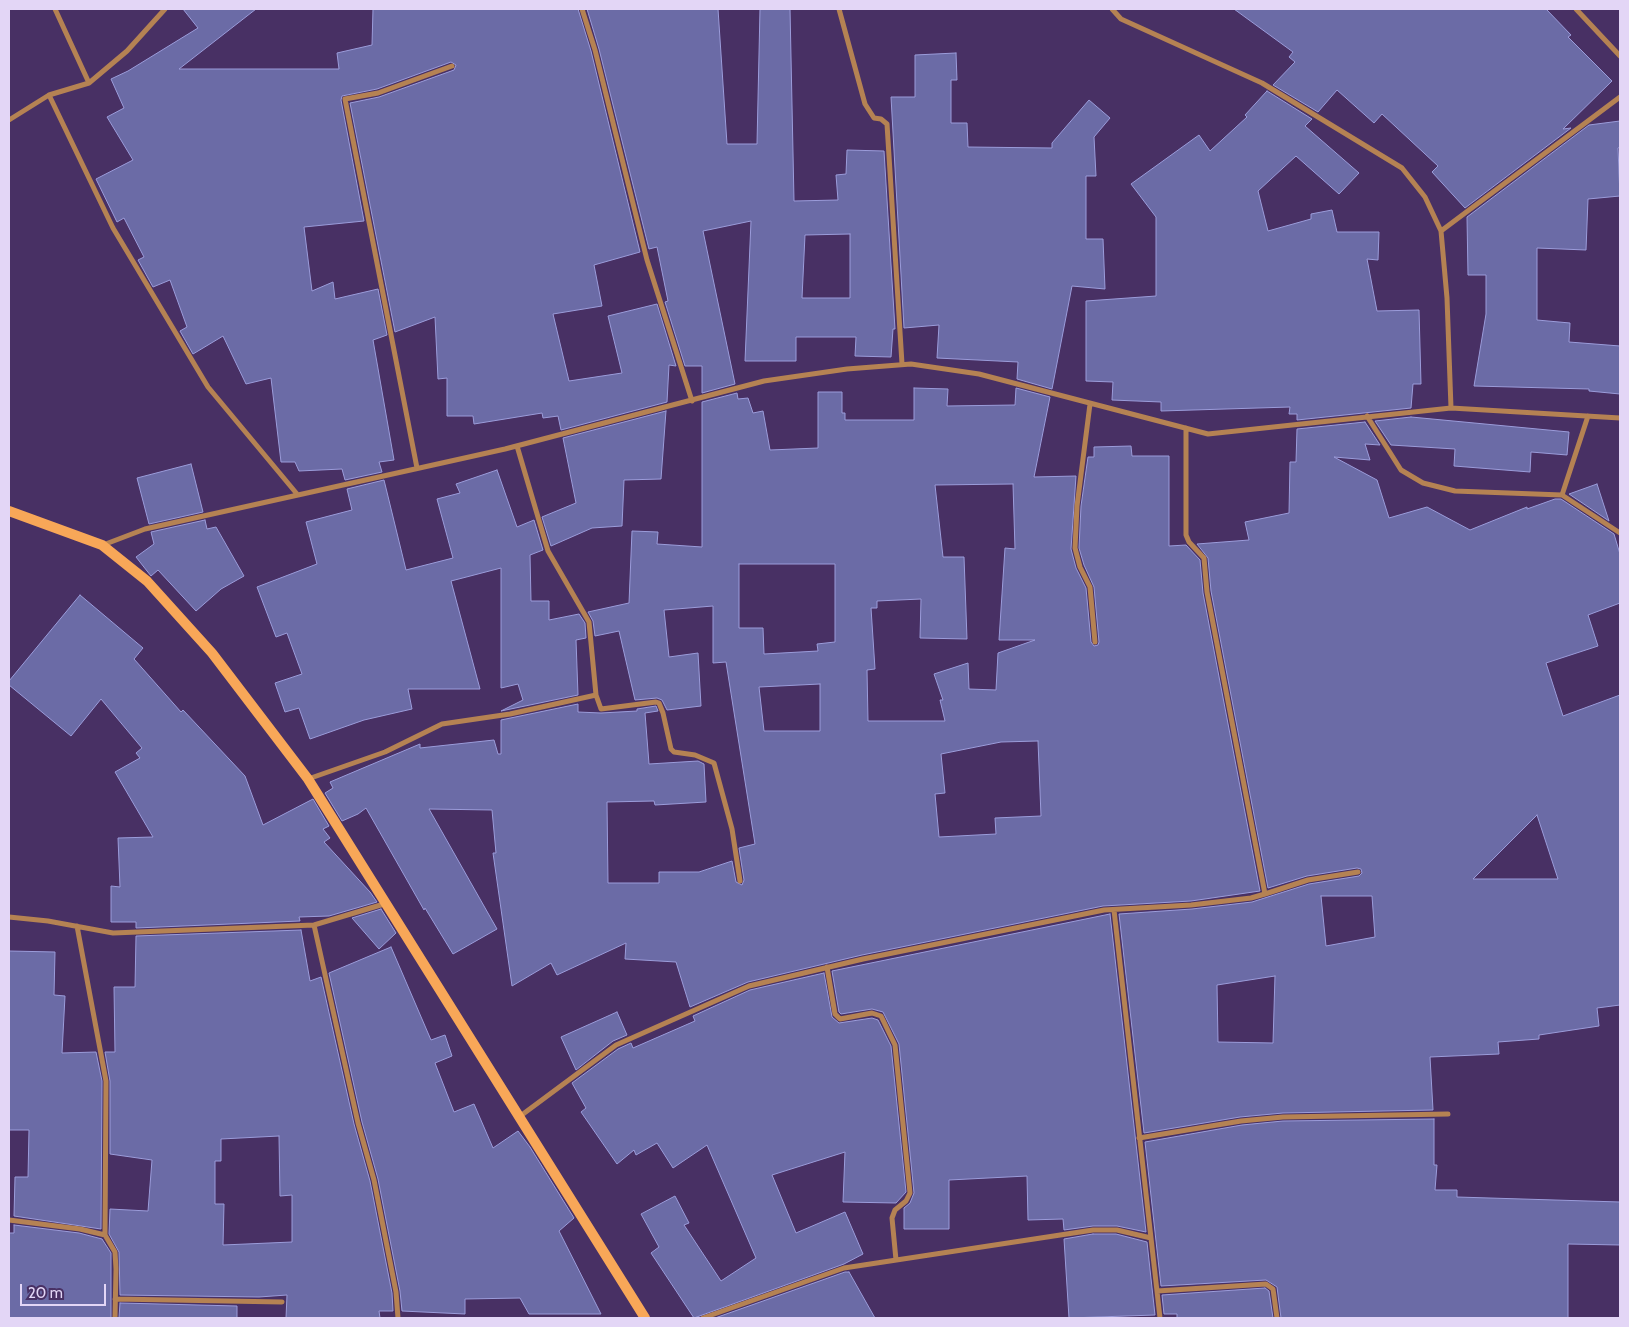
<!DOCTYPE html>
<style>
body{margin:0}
#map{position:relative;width:1629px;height:1327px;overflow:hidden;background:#483064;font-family:Cabin,sans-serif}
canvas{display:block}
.frame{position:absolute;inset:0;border:10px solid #e3d6f6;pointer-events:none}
.scale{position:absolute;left:20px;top:1284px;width:86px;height:22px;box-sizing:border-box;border:2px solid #e3d6f6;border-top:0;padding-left:6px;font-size:15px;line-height:18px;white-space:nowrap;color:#e3d6f6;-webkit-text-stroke:4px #483064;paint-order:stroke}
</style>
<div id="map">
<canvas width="1629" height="1327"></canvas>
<div class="frame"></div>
<div class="scale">20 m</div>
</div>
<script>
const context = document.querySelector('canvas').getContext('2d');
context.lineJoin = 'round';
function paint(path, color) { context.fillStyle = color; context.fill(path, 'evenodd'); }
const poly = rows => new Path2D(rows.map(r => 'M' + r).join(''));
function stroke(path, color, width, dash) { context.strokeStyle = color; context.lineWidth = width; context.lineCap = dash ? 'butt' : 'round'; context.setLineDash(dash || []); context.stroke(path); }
const building = poly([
 [183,9,256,9,179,69,339,69,337,53,372,45,373,9,578,9,591,51,640,252,594,265,602,306,553,314,569,381,622,373,608,316,657,304,676,366,669,365,667,402,561,430,558,416,543,418,542,413,474,424,473,416,447,416,447,378,438,379,435,317,395,332,350,103,379,97,454,70,456,65,451,62,377,89,342,96,341,100,364,221,304,227,312,291,333,282,335,299,378,289,387,335,373,340,394,460,379,462,382,472,345,480,342,469,299,471,295,462,281,462,271,378,246,384,223,336,193,354,180,331,187,327,170,280,153,287,138,260,144,257,124,218,117,222,96,179,133,160,107,117,124,108,111,79,128,71,198,28,183,9],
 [587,9,718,9,727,144,757,144,760,9,790,9,794,201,838,200,836,175,846,174,847,150,884,151,895,329,893,329,891,357,855,356,856,337,796,337,796,361,745,361,751,221,703,231,735,384,702,393,702,366,685,366,665,302,668,301,657,247,649,249,599,49,587,9],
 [850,234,850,298,802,298,805,235,850,234],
 [1234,9,1546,9,1571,35,1568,37,1612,81,1563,129,1571,128,1465,208,1432,172,1438,166,1382,114,1374,123,1337,90,1318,112,1273,85,1295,62,1289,57,1293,52,1234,9],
 [956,53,957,80,951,80,951,123,967,123,968,147,1052,148,1052,143,1089,100,1110,118,1094,137,1096,176,1086,176,1086,239,1103,239,1105,289,1072,286,1052,389,1017,379,1018,362,937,358,939,325,904,328,891,97,915,97,915,55,956,53],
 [1267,91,1312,119,1305,126,1359,173,1339,194,1296,156,1258,191,1268,231,1311,219,1311,214,1332,210,1337,232,1379,232,1378,260,1367,259,1377,311,1419,310,1421,384,1413,384,1411,408,1297,420,1297,414,1289,414,1290,407,1161,411,1161,402,1112,400,1113,382,1086,381,1086,301,1156,296,1156,217,1131,184,1199,135,1210,151,1247,117,1245,115,1267,91],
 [1620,121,1620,147,1618,148,1620,196,1588,199,1586,250,1537,248,1537,320,1570,323,1569,342,1620,346,1620,394,1589,391,1589,389,1474,386,1486,314,1486,275,1468,275,1467,217,1589,125,1620,121],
 [914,388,948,389,947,406,1015,405,1016,388,1050,397,1034,477,1076,476,1071,549,1076,568,1086,588,1091,642,1094,646,1098,645,1099,642,1094,587,1084,565,1079,548,1081,506,1088,457,1094,457,1094,447,1131,446,1132,456,1169,456,1169,546,1186,545,1200,560,1203,593,1260,891,1191,901,1103,906,862,955,748,982,690,1007,676,962,625,959,626,943,557,975,551,963,512,986,493,853,496,853,492,810,429,809,497,929,453,954,425,908,424,910,366,808,358,814,342,821,325,793,333,788,330,782,420,744,420,748,494,740,498,754,501,754,501,720,578,704,578,712,601,713,637,711,637,709,656,706,658,711,645,713,649,764,698,761,704,764,706,802,655,805,654,801,607,802,608,883,659,883,659,872,699,872,732,861,736,882,742,885,744,880,739,848,755,844,726,662,713,663,713,606,664,610,669,657,698,653,701,706,667,710,662,700,657,698,635,700,619,631,595,636,593,621,588,612,629,603,632,531,658,532,657,544,702,547,702,402,737,393,738,399,748,398,753,413,763,411,770,450,818,448,818,392,842,392,842,413,845,413,845,420,914,420,914,388],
 [1013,484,1015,549,1005,548,999,640,1035,640,998,653,996,690,969,689,968,663,934,674,943,700,940,700,945,721,868,721,867,670,875,669,871,608,877,608,877,601,921,599,920,638,967,639,964,557,943,557,935,485,1013,484],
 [739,564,835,564,835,642,817,644,818,651,764,654,763,628,739,628,739,564],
 [820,684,820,731,764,731,759,687,820,684],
 [1038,741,1041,816,995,818,996,834,939,837,935,794,945,793,941,754,1001,742,1038,741],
 [666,411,661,479,624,480,622,526,592,528,551,546,542,517,576,503,563,438,666,411],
 [1411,417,1569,432,1567,455,1531,452,1530,472,1454,466,1455,449,1391,445,1375,421,1411,417],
 [1365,422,1380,445,1365,444,1370,460,1334,457,1377,480,1389,518,1427,507,1470,530,1527,507,1527,509,1555,499,1561,499,1614,534,1620,554,1620,603,1588,615,1598,646,1546,663,1563,716,1620,695,1620,1005,1597,1008,1599,1026,1539,1035,1539,1039,1498,1042,1499,1054,1430,1057,1433,1110,1283,1113,1240,1117,1144,1133,1119,914,1192,909,1252,902,1309,884,1359,876,1362,873,1361,869,1357,868,1307,876,1268,888,1211,591,1208,558,1197,544,1249,540,1245,522,1289,513,1290,462,1296,462,1297,429,1365,422],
 [1537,815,1558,879,1473,879,1537,815],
 [1321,896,1372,896,1375,937,1326,946,1321,896],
 [1275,976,1273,1043,1218,1042,1217,985,1275,976],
 [191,464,203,512,149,524,137,478,191,464],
 [497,470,517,527,534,520,543,550,530,555,531,601,549,601,549,620,579,614,585,623,586,638,576,640,578,695,501,711,523,700,518,684,501,688,501,568,451,581,480,689,408,689,412,709,364,720,310,739,299,708,285,712,275,683,302,674,287,633,276,637,257,587,317,564,306,522,352,510,347,489,384,480,406,570,453,558,437,499,460,493,456,484,497,470],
 [1597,484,1609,521,1569,494,1597,484],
 [205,520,207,529,216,527,244,576,221,589,196,611,158,570,151,576,136,557,154,544,151,532,205,520],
 [80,595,143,648,134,659,181,712,183,710,245,776,263,825,313,799,329,826,323,829,330,838,324,842,370,892,377,902,329,916,299,917,300,921,136,928,136,922,111,922,111,886,120,887,118,838,153,837,115,772,140,758,136,753,142,748,101,699,71,736,9,685,9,681,80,595],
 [381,909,396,933,379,949,352,918,381,909],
 [1110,914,1146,1232,1117,1226,1093,1226,1064,1230,1063,1219,1028,1220,1027,1176,949,1180,949,1229,904,1229,904,1208,910,1203,914,1193,899,1044,883,1012,872,1009,841,1014,839,1012,832,971,1110,914],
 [301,930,310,981,321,977,354,1124,370,1181,392,1293,393,1311,379,1311,380,1318,286,1318,287,1295,259,1297,120,1295,119,1252,109,1234,110,1209,148,1211,152,1160,110,1154,110,1081,105,1052,115,1052,114,987,135,987,136,936,301,930],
 [279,1136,280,1196,292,1195,292,1242,223,1245,224,1204,215,1204,215,1161,221,1161,221,1139,279,1136],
 [391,947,431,1040,445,1035,452,1056,435,1063,454,1112,474,1104,493,1148,518,1131,530,1147,574,1218,559,1231,601,1314,529,1314,520,1298,465,1299,465,1314,402,1311,400,1291,378,1179,362,1122,329,973,391,947],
 [9,951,55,952,54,995,65,996,62,1053,96,1052,102,1081,101,1229,14,1216,15,1177,28,1177,29,1130,9,1130,9,951],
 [824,973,832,1017,839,1023,872,1018,878,1020,891,1046,906,1192,896,1203,843,1202,845,1152,772,1175,796,1233,845,1212,863,1254,844,1264,694,1318,651,1253,659,1247,641,1214,675,1196,689,1223,684,1225,721,1281,756,1258,707,1145,673,1168,657,1143,636,1155,634,1150,617,1164,581,1112,586,1108,572,1083,618,1049,631,1043,633,1048,695,1021,693,1016,750,990,824,973],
 [617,1012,627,1035,613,1041,576,1070,561,1037,617,1012],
 [1434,1119,1434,1165,1437,1165,1435,1190,1457,1190,1457,1197,1620,1202,1620,1245,1568,1244,1568,1318,1281,1318,1277,1287,1266,1280,1161,1286,1145,1142,1242,1125,1283,1121,1434,1119],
 [14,1225,79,1233,102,1239,111,1253,111,1318,9,1318,9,1233,14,1233,14,1225],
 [1093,1234,1116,1234,1147,1242,1155,1315,1069,1318,1064,1239,1093,1234],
 [849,1272,875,1318,715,1318,845,1272,849,1272],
 [1265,1288,1269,1291,1273,1318,1177,1318,1177,1314,1164,1314,1162,1295,1265,1288],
 [120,1303,237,1306,237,1318,119,1318,120,1303]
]);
paint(building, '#6b6ba6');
stroke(building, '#9b9cda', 1);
stroke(poly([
 [55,9,89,83],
 [582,9,595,50,647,260,692,401],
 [839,9,865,104,874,118,881,119,887,124,902,364],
 [1112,9,1121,19,1262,83,1402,168,1425,197,1441,231,1447,298,1451,408],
 [1576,9,1620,56],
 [49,95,113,228,208,387,297,494],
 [9,120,49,95,89,83,127,51,165,9],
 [1441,231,1620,97],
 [1090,404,1077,506,1075,548,1080,567,1090,587,1095,642],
 [1367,416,1401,470,1423,483,1455,491,1562,495],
 [1588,416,1562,495,1620,533],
 [517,446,548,551,589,622,596,695,601,709,656,702,659,703,663,713,671,749,674,752,695,755,714,763,732,829,740,881],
 [417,468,345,99,378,93,452,66],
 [103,545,145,529,505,449,764,381,847,369,911,364,979,374,1208,434,1451,408,1620,418],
 [308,779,385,752,442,724,510,714,596,695],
 [1265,894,1308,880,1358,872],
 [1114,910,1151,1238],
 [9,917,48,921,113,933,314,925,384,904],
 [314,925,358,1123,374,1180,396,1292,398,1318],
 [77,926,106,1081,105,1235,115,1252,116,1269,115,1318],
 [827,967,835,1014,840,1019,872,1013,881,1016,895,1045,910,1193,906,1201,895,1210,892,1218,896,1260],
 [519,1117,616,1045,749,986,863,959,1104,910,1191,905,1251,898,1265,894,1207,592,1204,558,1189,542,1186,535,1186,428],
 [1139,1138,1241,1121,1283,1117,1448,1114],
 [9,1220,80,1229,105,1235],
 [1157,1291,1266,1284,1273,1289,1277,1318],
 [115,1299,282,1302],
 [703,1318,844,1268,1093,1230,1117,1230,1151,1238,1160,1318]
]), '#b58253', 5);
stroke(poly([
 [9,511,102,545,147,581,212,653,308,779,645,1318]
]), '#f8a758', 10);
</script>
